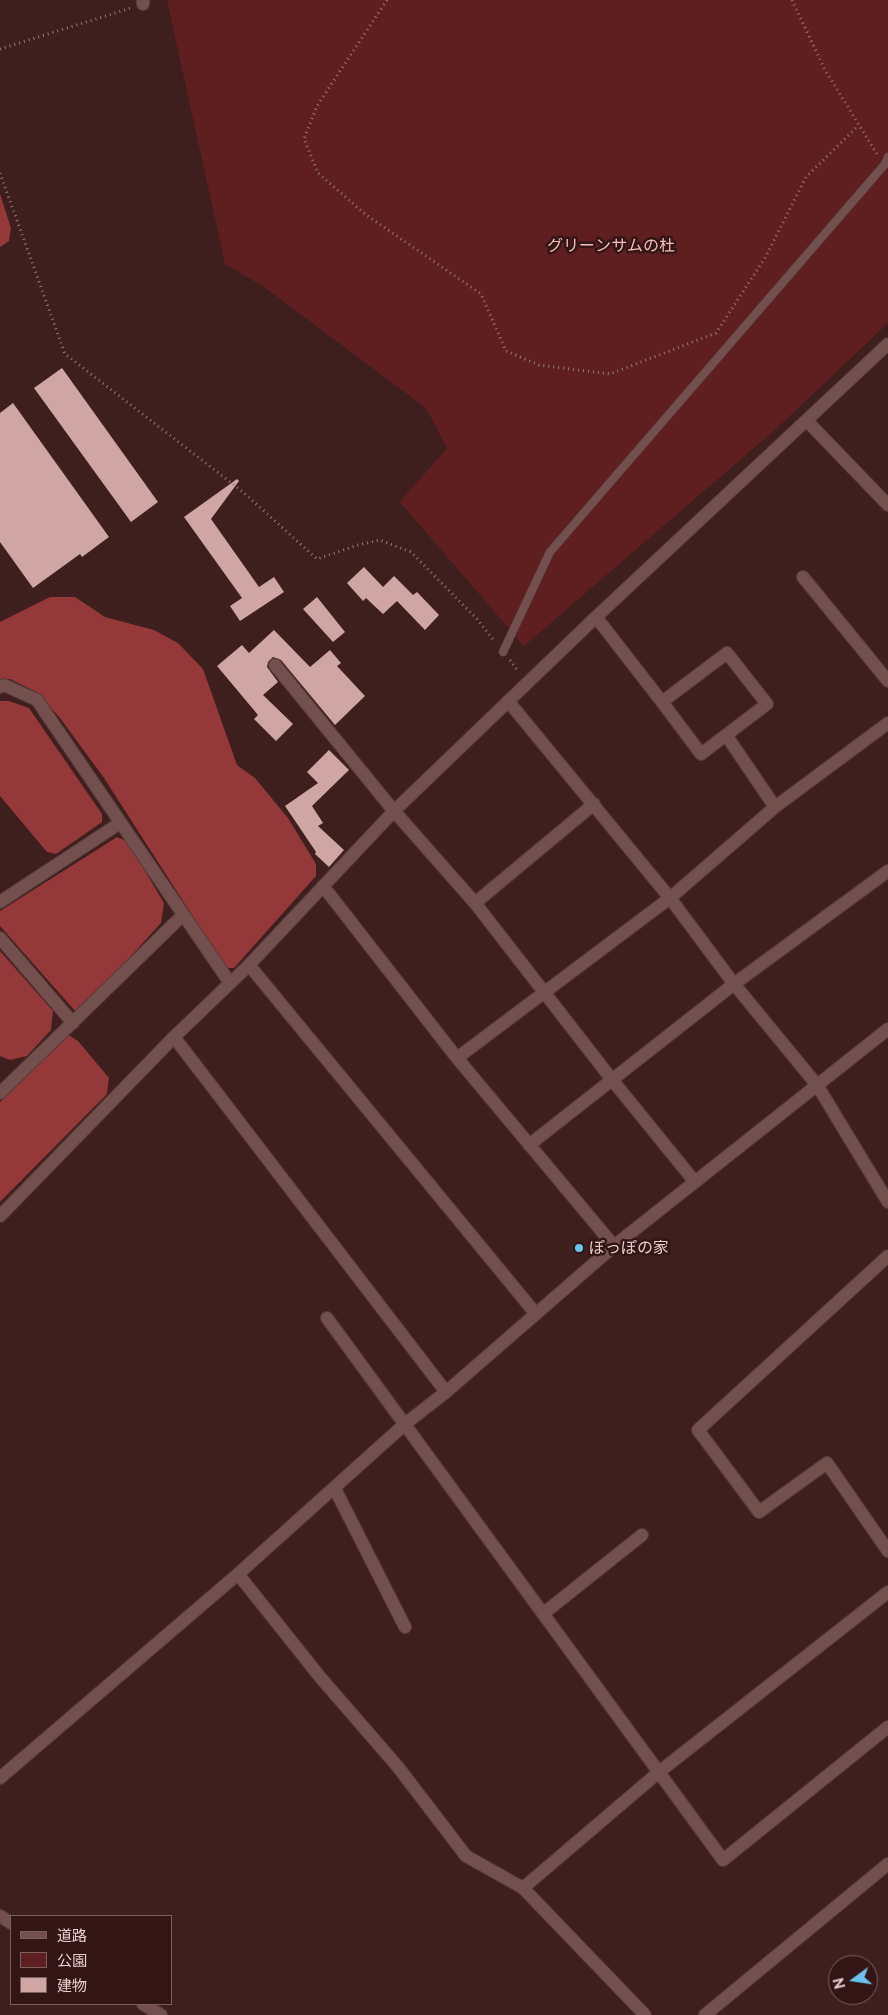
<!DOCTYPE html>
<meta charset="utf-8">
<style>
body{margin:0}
#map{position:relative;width:888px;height:2015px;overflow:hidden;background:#3e1f1e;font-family:Raleway,"Noto Sans JP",sans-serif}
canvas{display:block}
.legend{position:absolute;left:10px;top:1915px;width:162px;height:90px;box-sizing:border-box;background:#331515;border:1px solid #7a5f5f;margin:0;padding:6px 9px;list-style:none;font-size:15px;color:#e4cfcd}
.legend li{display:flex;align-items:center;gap:10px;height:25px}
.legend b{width:25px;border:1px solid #7a5f5f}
.north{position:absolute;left:828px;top:1955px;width:50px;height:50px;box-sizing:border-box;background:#331515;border:1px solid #7a5f5f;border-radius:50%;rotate:256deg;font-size:14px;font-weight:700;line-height:20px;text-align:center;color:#e4cfcd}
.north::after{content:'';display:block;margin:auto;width:18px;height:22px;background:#6ac3f1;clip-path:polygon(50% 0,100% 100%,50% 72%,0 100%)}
</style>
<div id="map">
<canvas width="888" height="2015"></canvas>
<ul class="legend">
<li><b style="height:6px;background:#734f4d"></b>道路</li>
<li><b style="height:14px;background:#5f1f20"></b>公園</li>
<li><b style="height:14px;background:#cfa6a3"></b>建物</li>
</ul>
<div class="north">N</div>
</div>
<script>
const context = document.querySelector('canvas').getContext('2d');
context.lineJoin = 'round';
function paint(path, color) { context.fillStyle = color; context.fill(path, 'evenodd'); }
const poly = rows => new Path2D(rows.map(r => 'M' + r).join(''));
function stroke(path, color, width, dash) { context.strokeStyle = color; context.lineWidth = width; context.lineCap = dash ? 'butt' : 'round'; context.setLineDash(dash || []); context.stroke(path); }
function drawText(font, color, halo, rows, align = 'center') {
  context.font = font + ' Raleway,"Noto Sans JP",sans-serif'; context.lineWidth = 5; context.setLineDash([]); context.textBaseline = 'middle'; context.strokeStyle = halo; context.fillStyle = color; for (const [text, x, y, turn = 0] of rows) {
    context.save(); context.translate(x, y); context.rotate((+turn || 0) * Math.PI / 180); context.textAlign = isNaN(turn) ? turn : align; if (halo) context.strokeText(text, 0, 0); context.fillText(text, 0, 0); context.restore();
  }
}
paint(poly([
 [167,0,888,0,888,323,776,429,524,646,400,502,447,448,426,408,264,287,225,264]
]), '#5f1f20');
paint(poly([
 [0,194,11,228,9,241,0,247],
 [50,597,75,597,105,617,154,630,178,643,203,669,237,765,255,778,288,818,316,864,316,876,234,968,226,968,104,778,60,718,36,692,10,679,0,679,0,622],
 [0,701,9,701,29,708,102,814,102,822,56,854,47,852,0,796],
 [117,837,128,842,164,903,161,923,82,1010,76,1012,0,926,0,911],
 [0,951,53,1011,51,1030,27,1056,10,1060,0,1056],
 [67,1034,78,1041,109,1078,107,1094,0,1202,0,1102]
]), '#943839');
paint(poly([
 [62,368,158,502,131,522,34,388],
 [13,403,109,537,82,557,80,554,33,588,0,542,0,413],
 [237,479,239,481,211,519,259,587,274,577,284,592,240,621,230,606,242,598,184,517],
 [364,567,383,587,394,576,413,595,417,592,439,615,425,630,397,601,383,614,366,598,363,601,347,583],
 [317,597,345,632,333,642,303,609],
 [274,630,310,667,330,650,341,663,337,666,365,696,335,725,281,660,273,657,268,662,267,667,278,682,263,695,293,724,276,741,254,719,258,715,217,666,242,645,249,653],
 [329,750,349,770,312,806,323,823,318,826,344,850,329,867,315,854,316,852,285,806,318,783,307,772]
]), '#cfa6a3');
const lane = poly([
 [503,652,550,552,885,164,888,157]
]);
const street = poly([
 [143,0,143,4],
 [807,421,888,505],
 [803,577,888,681],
 [596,617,662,702],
 [727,653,767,704,701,754,662,702,727,653],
 [275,665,394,811,475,903,613,1081,695,1182],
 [0,687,4,685,37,700,230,983],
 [508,701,670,898,734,984,817,1085,888,1202],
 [726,735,775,807],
 [323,886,457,1058,614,1246],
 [0,902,120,823],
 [475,903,594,804],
 [0,938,73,1023],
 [249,965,536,1314],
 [174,1037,446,1392],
 [457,1058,670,898,775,807,888,723],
 [0,1093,183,915],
 [529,1145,734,984,888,871],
 [888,1256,698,1430,759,1512,827,1463,888,1551],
 [327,1318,723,1860,888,1727],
 [335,1489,405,1627],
 [238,1574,320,1677,398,1767,466,1856,523,1888,645,2015],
 [544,1613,642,1535],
 [0,1778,238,1574,405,1424,446,1392,614,1246,888,1029],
 [523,1888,659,1772,888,1592],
 [0,1916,11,1923],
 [143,2004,161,2015],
 [705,2015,888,1864]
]);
const secondary = poly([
 [0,1216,174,1037,249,965,394,811,596,617,888,344]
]);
stroke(lane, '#563c3b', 9);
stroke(street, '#563c3b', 14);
stroke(secondary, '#563c3b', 14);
stroke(poly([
 [387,0,317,106,304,139,318,173,365,214,481,294,506,351,539,365,610,374,716,333,765,258,806,177,858,126],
 [792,0,825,70,877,154],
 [0,49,131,8],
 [0,173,65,354,243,492,317,559,358,545,380,540,411,552,477,619,495,642],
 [510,660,518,671]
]), '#937977', 3, [1, 4]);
stroke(lane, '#734f4d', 8);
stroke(street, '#734f4d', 12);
stroke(secondary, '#734f4d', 12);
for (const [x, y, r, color] of [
 [579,1248,5,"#6ac3f1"]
]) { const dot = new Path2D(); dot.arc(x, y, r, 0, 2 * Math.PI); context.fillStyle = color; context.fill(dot); stroke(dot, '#331515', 2); }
drawText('16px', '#f4bebb', '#331515', [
 ["グリーンサムの杜",611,246]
]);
drawText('16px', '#e4cfcd', '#331515', [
 ["ぽっぽの家",589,1248]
], 'left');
</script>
